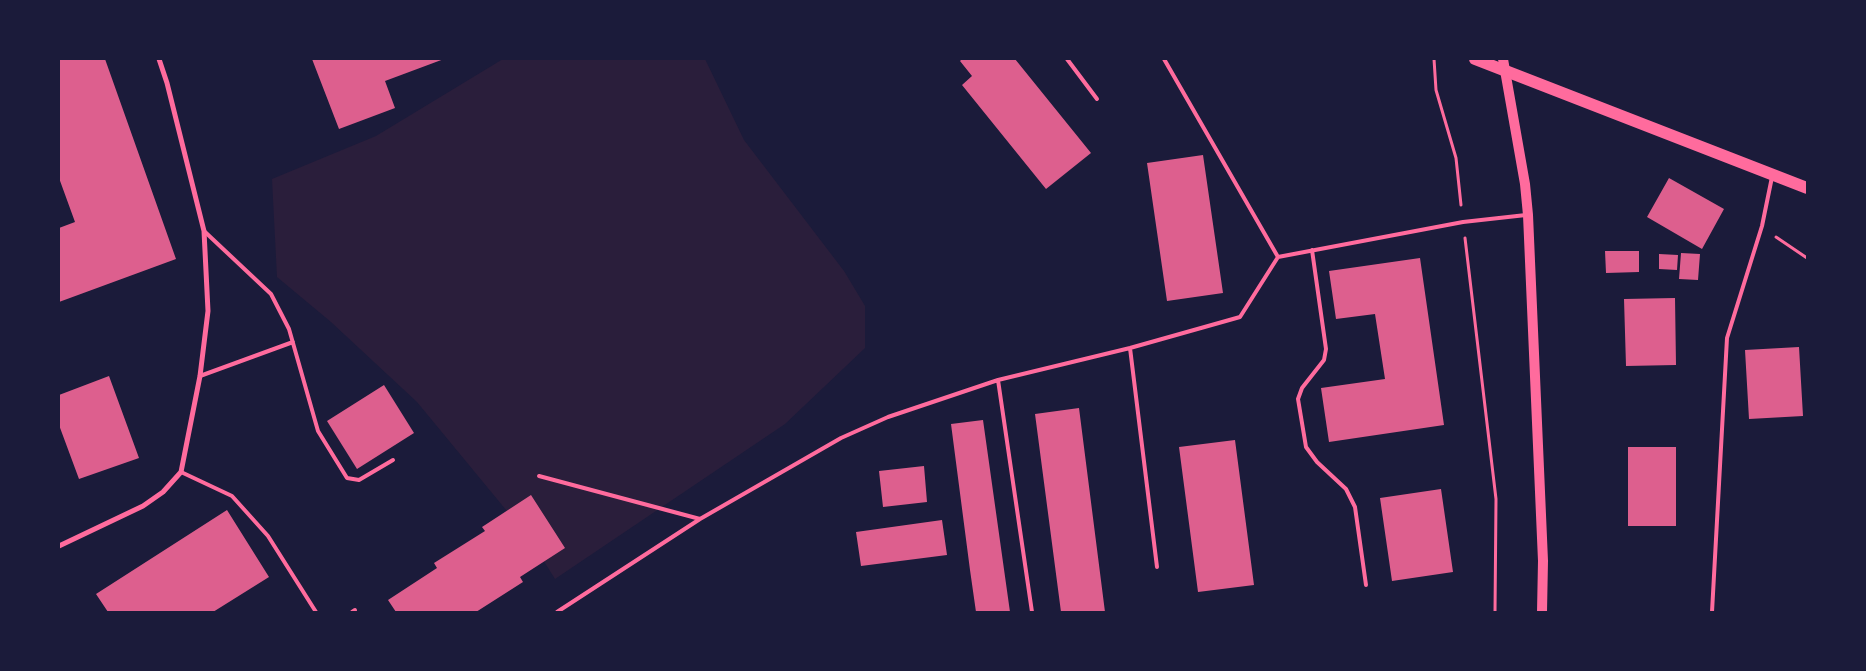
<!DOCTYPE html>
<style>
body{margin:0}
#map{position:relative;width:1866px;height:671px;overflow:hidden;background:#1b1b3a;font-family:Manrope,sans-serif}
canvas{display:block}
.frame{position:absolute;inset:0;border:60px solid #1b1b3a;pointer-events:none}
</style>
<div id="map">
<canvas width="1866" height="671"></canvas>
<div class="frame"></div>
</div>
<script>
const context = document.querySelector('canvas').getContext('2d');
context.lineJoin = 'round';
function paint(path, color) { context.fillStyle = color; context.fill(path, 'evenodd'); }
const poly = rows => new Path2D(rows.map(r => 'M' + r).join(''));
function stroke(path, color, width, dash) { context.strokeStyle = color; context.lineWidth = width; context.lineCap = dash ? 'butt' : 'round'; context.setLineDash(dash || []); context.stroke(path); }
paint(poly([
 [503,59,705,59,744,140,844,271,865,306,865,348,785,424,555,579,530,539,417,402,331,322,277,277,272,179,376,136]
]), '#2a1e3b');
paint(poly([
 [59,59,105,59,176,259,59,302,59,228,75,222,59,178],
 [312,59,444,59,385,81,395,108,339,129],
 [962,59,1015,59,1091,153,1046,189,962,85,972,76,960,61],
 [1203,155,1223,293,1167,301,1147,163],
 [1669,178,1724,209,1702,249,1647,217],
 [1605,251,1639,251,1639,272,1606,273],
 [1681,253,1700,254,1698,280,1679,279],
 [1659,254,1678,255,1677,270,1659,269],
 [1420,258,1444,425,1329,442,1321,388,1385,379,1375,314,1336,319,1329,271],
 [1675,298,1676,365,1626,366,1624,299],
 [1799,347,1803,416,1749,419,1745,350],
 [109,376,139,458,79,479,59,425,59,395],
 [384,385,414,433,357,469,327,421],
 [1079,408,1105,612,1061,612,1035,414],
 [983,420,1010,612,976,612,970,570,951,424],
 [1235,440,1254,585,1198,592,1179,447],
 [1628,447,1676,447,1676,526,1628,526],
 [924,466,927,502,883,507,879,471],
 [1441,489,1453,572,1392,581,1380,498],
 [531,495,565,548,520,577,523,582,476,612,396,612,388,600,437,568,434,563,485,531,482,527],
 [227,510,269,577,213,612,108,612,96,594],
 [942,520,947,555,861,566,856,532]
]), '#dd5f8e');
stroke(poly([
 [1434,59,1436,90,1456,158,1461,205],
 [1776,237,1807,258],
 [1465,238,1496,499,1495,612]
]), '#ff6b9d', 3);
stroke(poly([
 [1067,59,1097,99],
 [1164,59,1278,257],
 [204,231,271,294,289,329,318,431,347,478,359,480,393,460],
 [1312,250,1326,349,1324,360,1302,388,1298,399,1306,447,1317,462,1346,489,1355,507,1366,585],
 [1130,348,1157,567],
 [200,376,293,342],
 [998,380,1032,612],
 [181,472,232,496,268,536,316,612],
 [539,476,700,519],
 [352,612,355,610],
 [557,612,700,519,841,438,888,417,998,380,1130,348,1240,317,1278,257,1463,222,1526,215],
 [1712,612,1727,338,1762,226,1772,177]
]), '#ff6b9d', 4);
stroke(poly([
 [59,546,143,506,163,492,181,472,200,376,208,311,204,231,167,83,159,59]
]), '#ff6b9d', 5);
stroke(poly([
 [1503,59,1525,184,1528,215,1543,561,1542,612]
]), '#ff6b9d', 10);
stroke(poly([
 [1475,59,1807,188]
]), '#ff6b9d', 12);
</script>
